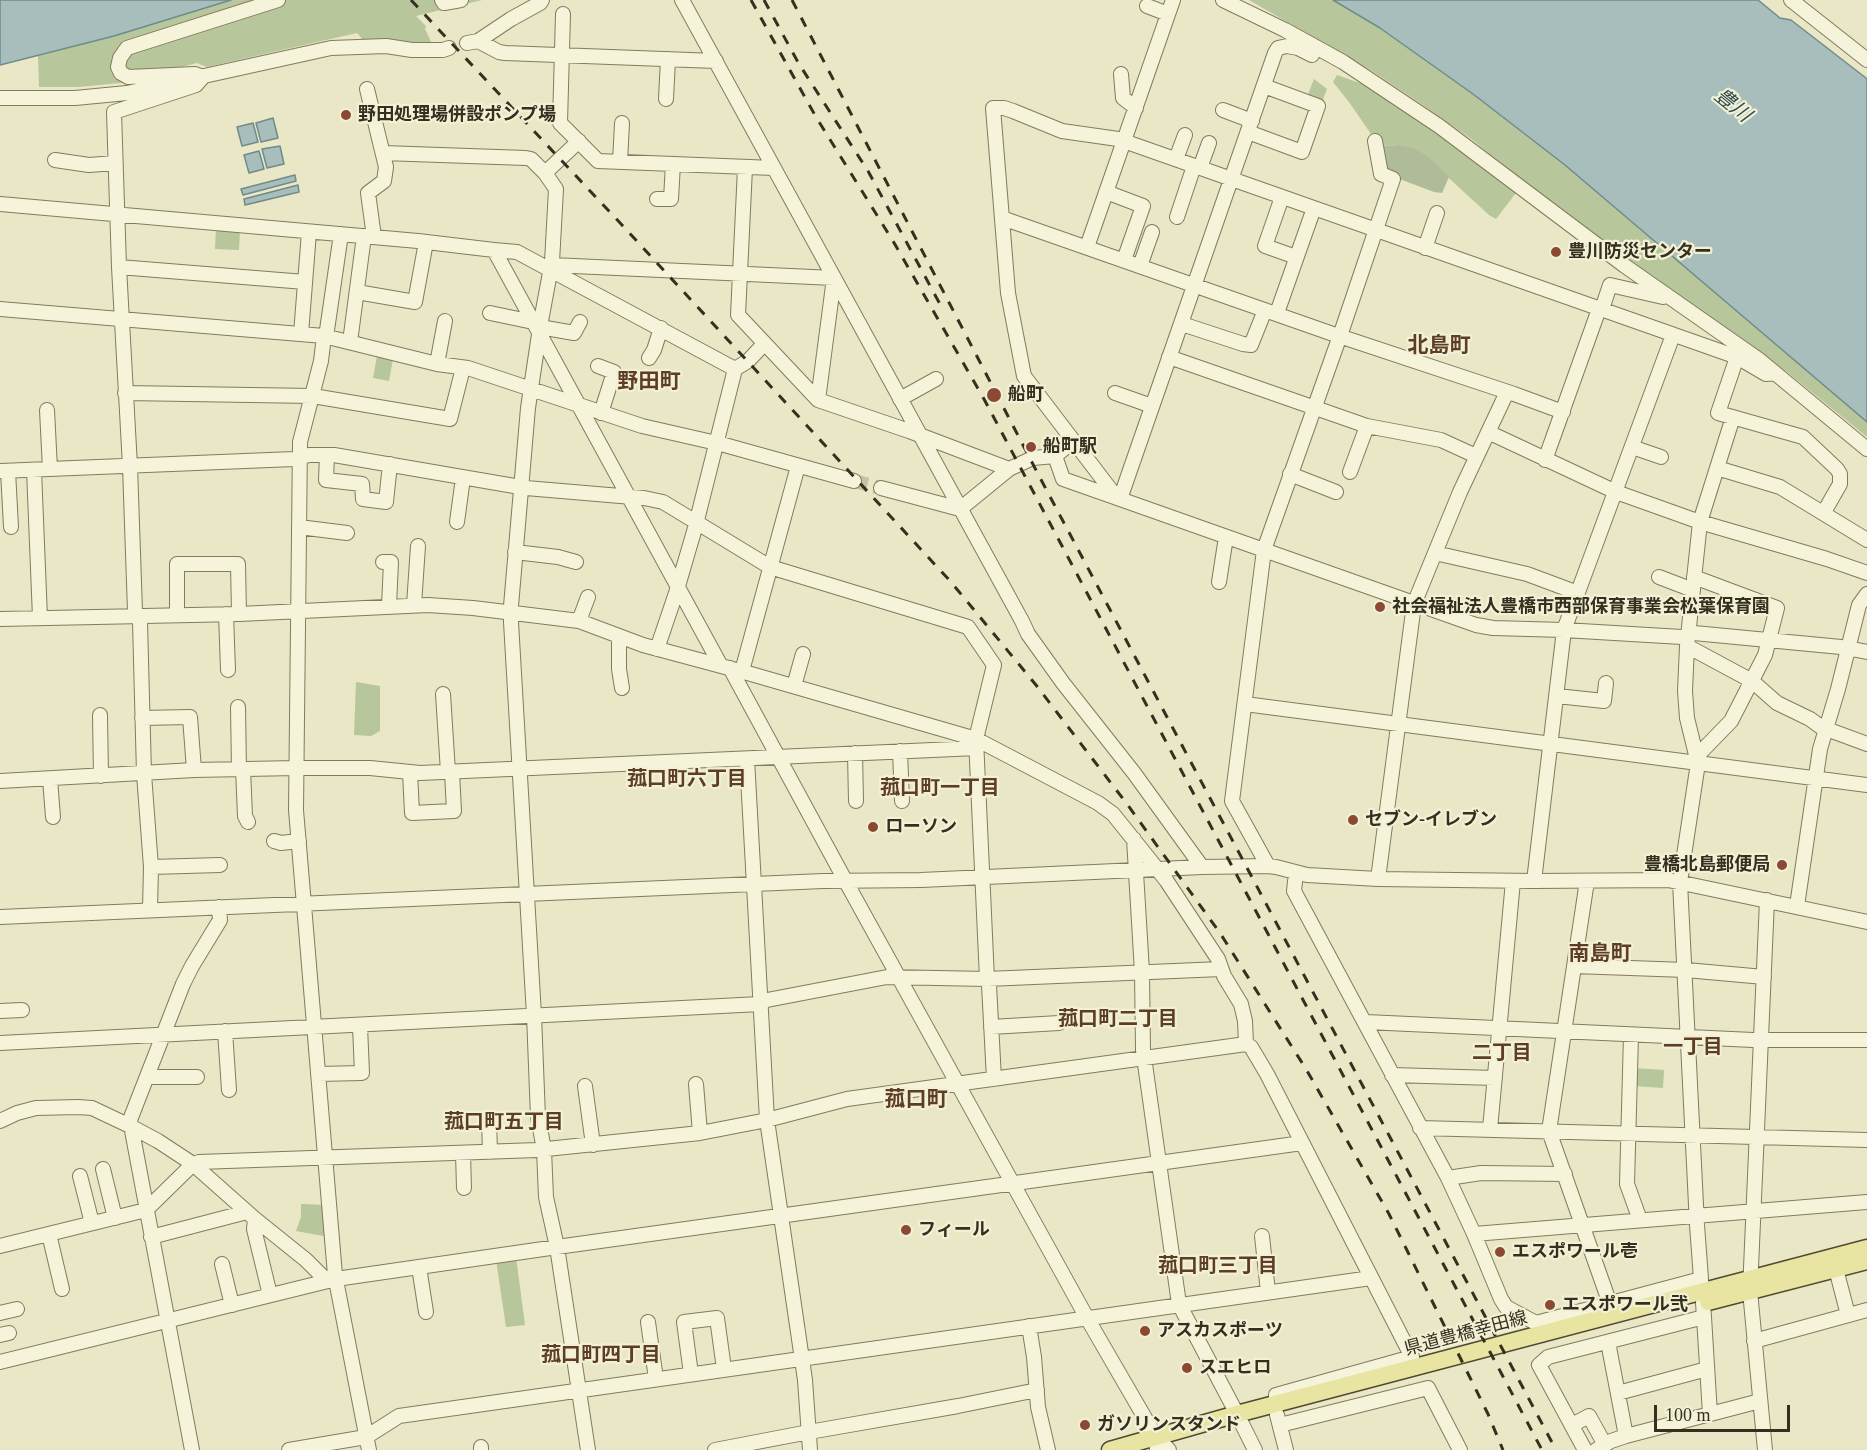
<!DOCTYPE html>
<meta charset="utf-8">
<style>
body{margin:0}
#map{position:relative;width:1867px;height:1450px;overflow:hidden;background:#e9e7c6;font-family:"Times New Roman",serif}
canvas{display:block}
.scale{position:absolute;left:1654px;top:1405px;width:136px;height:27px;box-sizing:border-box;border:3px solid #352f20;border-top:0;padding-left:8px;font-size:18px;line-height:21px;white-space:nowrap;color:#352f20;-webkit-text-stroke:4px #f2f0d5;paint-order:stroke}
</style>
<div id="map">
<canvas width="1867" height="1450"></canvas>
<div class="scale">100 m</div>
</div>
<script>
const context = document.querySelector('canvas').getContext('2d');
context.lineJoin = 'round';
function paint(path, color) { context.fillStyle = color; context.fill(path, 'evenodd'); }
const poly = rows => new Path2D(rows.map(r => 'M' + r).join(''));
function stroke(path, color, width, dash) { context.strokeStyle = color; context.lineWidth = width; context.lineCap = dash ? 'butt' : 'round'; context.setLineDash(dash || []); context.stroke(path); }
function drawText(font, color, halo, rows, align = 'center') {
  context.font = font + ' "Times New Roman","Noto Sans JP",serif'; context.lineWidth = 4.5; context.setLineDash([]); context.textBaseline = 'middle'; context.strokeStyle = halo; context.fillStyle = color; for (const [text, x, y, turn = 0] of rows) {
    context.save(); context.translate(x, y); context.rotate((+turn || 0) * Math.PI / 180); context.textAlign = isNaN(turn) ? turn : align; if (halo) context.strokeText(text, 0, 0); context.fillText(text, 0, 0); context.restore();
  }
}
paint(poly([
 [231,0,482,0,416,16,426,26,425,29,434,48,366,43,357,33,207,67,197,63,120,83,79,87,39,87,38,56,114,36],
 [1249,0,1333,0,1380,28,1473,94,1565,165,1867,422,1867,437,1787,372,1621,254,1552,201,1549,203,1541,198,1474,141,1420,103,1372,71],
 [1337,75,1365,85,1367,82,1519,189,1496,219,1489,215,1440,170,1428,156,1416,148,1400,145,1375,146,1374,139,1369,131,1349,102,1333,82],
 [1314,79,1327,89,1322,102,1307,97],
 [216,228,240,230,239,250,215,249],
 [377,356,393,359,389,381,373,378],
 [356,682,380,686,380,731,371,736,354,735],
 [1634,1068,1664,1070,1663,1088,1633,1086],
 [301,1204,327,1205,329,1237,296,1231,301,1217],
 [516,1257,525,1325,506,1327,496,1260]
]), '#b7c69b');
paint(poly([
 [1400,145,1416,148,1428,156,1449,177,1442,193,1434,192,1381,172,1378,146]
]), '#b0bc99');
const water = poly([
 [0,0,231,0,114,36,0,65,0,0],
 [1333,0,1758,0,1780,18,1791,20,1866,78,1867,80,1867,422,1565,165,1473,94,1380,28,1333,0],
 [273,118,278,138,261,142,256,123,273,118],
 [253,123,258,142,242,146,237,127,253,123],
 [280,146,284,164,267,168,262,149,280,146],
 [259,151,264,169,249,173,244,155,259,151],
 [295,175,296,181,243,195,241,189,295,175],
 [298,185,299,192,245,205,244,199,298,185]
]);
paint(water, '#a7bebc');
stroke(water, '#6f8b8b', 1.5);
stroke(poly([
 [854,481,881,488]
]), '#c5c2a5', 14, [14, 7]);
const minor = poly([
 [442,0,444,3,461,0],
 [682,0,1022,621,1028,634,1063,683,1134,773,1202,867],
 [1223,0,1285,30,1343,62,1439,126,1625,266,1758,359,1867,449],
 [1791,0,1867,60],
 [1147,6,1168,14],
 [563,14,560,123,598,161,774,168],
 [478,41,499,52,505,53,716,61],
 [467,43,478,41,511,19,540,3,542,0],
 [1121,74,1123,98,1136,108],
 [367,89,386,167,384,181,368,193,374,237],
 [0,98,75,98,127,93,331,48,386,46,412,50,443,50,449,48],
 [666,99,668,59],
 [1223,110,1252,121],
 [1248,132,1302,152,1318,106,1264,86],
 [383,153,526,158,531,159,545,173,556,189,552,262,541,321,528,408,511,606,511,622,534,1015,538,1117,544,1150,546,1197,557,1247,588,1450],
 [1176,159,1185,135],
 [55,160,89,165,115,163],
 [620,162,622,123],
 [745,168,738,315,818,400,909,431,1009,469],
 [1200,168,1209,143],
 [545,173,579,141],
 [1106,192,1143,206,1124,260],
 [1282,197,1265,246,1296,257],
 [657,199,671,199,673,164],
 [0,204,418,241,494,250,721,666],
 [1177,217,1194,166],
 [1002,218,1333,334,1514,394,1563,412],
 [1087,247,1173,0],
 [1425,248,1437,213],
 [494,250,517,252,735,369,695,528,676,593,657,649],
 [552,265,834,278,818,400],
 [1140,266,1152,232],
 [119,267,305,282],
 [357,292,415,302,426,242],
 [0,309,324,336,437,364,468,368,642,426,721,444,854,481],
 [1602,309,1610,285,1663,297],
 [490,313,533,322],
 [1277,313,1314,208],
 [1182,324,1243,344,1251,345,1265,310],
 [540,327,574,333,580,322],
 [301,334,309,232],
 [324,336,321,361,300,442,296,810,335,1275,369,1450],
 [326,337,341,234],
 [350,342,364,236],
 [1169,357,1367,426,1441,440,1476,456],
 [1737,357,1718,413,1803,437,1837,469,1840,474,1840,484,1824,512],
 [649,358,654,350,661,328],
 [437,364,445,321],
 [598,366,614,372,601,413],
 [735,369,748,361,764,344],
 [1775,373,1766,374,1737,357,1720,351,1118,139,1062,131,1013,111,1004,108,993,108,1008,293,1024,376,1117,498,1476,625,1493,628,1564,630,1682,637,1694,633,1841,647,1867,652],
 [125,393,313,396,450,419,463,368],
 [1115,393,1152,406],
 [900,399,936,379],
 [47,410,50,469],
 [1488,432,1616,492,1700,522,1827,559,1867,573],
 [1632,447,1661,457],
 [327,455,326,480,362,484,363,499,386,502,390,464],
 [1055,456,1063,479,1117,498],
 [1545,460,1599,309],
 [1717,468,1780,487,1867,540],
 [34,470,40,618],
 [0,471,294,459,309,455,334,455,526,488,644,498,663,502,770,567,968,627,994,665,976,739,987,979,989,985,994,1079],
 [8,471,11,527],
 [1350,472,1367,426],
 [1290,474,1336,492],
 [881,488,960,509,1009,469,1033,458,1055,456,1073,441],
 [1120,499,1275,53,1278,48,1287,46,1298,48,1312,55],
 [457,522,463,478],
 [299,527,347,533],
 [515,552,558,557,576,562],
 [1435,553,1527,574,1578,593],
 [383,562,391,562,389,606],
 [1659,577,1693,590],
 [1694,577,1777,608,1765,655,1731,721,1697,756],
 [1219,582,1226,537],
 [414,605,418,546],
 [226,614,228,670],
 [177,615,177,564,238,564,239,614],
 [0,619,239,614,428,605,473,608,579,621,643,645,751,674,976,739,1098,803,1113,814,1166,880,1218,959,1224,976,1241,1004,1245,1021,1246,1044,1251,1047,1267,1074,1412,1357,1276,1395,1276,1404],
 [579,621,588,597],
 [619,637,619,669,622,688],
 [1687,646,1752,681,1777,703,1810,719,1821,727,1867,744],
 [730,668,845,880,1087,1318,1156,1437,1157,1450],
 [742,671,798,466],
 [794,686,803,654],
 [443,694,448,772],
 [1557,696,1604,701,1606,683],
 [1245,704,1867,785],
 [238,707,239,770],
 [100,715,101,776],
 [142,718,190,717,194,770],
 [900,751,902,801],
 [855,753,856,801],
 [747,759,767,1120,805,1380,810,1450],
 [243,769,245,816,248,822],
 [410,772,412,813,454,811,452,772],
 [50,779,53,817],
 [0,781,194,770,297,768,370,768,420,773,977,748],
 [1134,839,1142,972,1143,1050,1179,1304,1237,1414],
 [274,841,281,843,299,841],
 [1268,866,1232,801,1264,550,1342,330,1393,179,1381,174,1375,141],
 [151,867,220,865],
 [1296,873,1294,891,1448,1178,1474,1234,1501,1299,1506,1307,1536,1323,1701,1279],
 [1378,879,1414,604,1460,492,1507,392],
 [1534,881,1564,630,1673,335],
 [1587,881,1549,1131,1610,1304],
 [1797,906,1820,749,1838,689,1859,605,1867,594],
 [150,910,151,867,144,774,140,622,135,611,130,466,119,267,114,112,196,85,203,77,195,74,128,77,121,73,118,67,120,58,127,48,278,0],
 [0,917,823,881,921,880,1202,867,1268,866,1276,867,1307,875,1378,879,1534,881,1668,880,1867,922],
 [1574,966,1686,970,1764,977],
 [0,1011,22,1010],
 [1366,1022,1753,1040,1867,1040],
 [991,1027,1059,1023],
 [225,1031,229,1090],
 [1631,1035,1627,1184,1640,1220],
 [0,1043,760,1004,767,1000,887,977,987,979,1221,969],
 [318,1074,362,1073,360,1026],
 [1392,1075,1495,1078],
 [147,1077,197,1077],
 [696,1084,700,1133],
 [585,1086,593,1145],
 [489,1120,490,1152],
 [0,1121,17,1113,36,1108,78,1107,92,1108,130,1126,158,1141,193,1164,255,1219,306,1260,323,1277,334,1279],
 [1420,1128,1867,1140],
 [1490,1129,1513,881],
 [463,1153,464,1188],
 [103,1169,115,1218],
 [80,1176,92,1223],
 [1448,1178,1481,1173,1565,1174],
 [255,1219,254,1229,270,1295],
 [49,1234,62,1289],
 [1474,1234,1867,1202],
 [1262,1236,1268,1292],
 [151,1237,247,1212],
 [0,1246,146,1210,193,1164,199,1162,537,1150,700,1133,767,1120,847,1099,1246,1044],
 [222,1264,232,1305],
 [419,1267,426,1312],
 [1836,1269,1848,1315],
 [1702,1292,1697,1225,1680,882,1698,763,1687,718,1685,691,1687,646,1700,522,1733,417],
 [0,1313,17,1309],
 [1704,1317,1710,1414],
 [648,1322,656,1379],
 [1029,1326,1034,1357,1038,1407,1048,1450],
 [0,1335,9,1333],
 [1754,1341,1867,1310],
 [1608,1342,1626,1436],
 [0,1362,336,1279,557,1247,1302,1143],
 [691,1374,684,1322,717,1318,724,1369],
 [1618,1393,1707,1369],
 [1277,1415,1286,1450],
 [1242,1424,1255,1450],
 [1280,1425,1428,1388,1460,1450],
 [1572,1425,1589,1416,1605,1445],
 [1156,1437,1169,1450],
 [481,1447,481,1450],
 [192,1450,130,1120,183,984,192,966,220,920,219,907],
 [289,1450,366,1437,399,1416,1371,1278],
 [715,1450,809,1432,958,1406,1037,1390],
 [1585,1450,1539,1365,1548,1357,1704,1317,1703,1303],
 [1596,1450,1611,1441,1626,1436,1760,1401],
 [1765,1450,1750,1291,1767,900]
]);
const major = poly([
 [1708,1302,1867,1261],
 [1110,1450,1237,1414,1867,1248]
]);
stroke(minor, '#837b5e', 16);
stroke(major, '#514831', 19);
stroke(minor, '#f5f3d9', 14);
stroke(major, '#e8e4a2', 16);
stroke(poly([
 [411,0,622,225,951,582,1036,685,1127,804,1220,933,1306,1069,1389,1214,1488,1414,1503,1450],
 [751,0,816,117,893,241,984,399,1542,1450],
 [764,0,799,64,868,171,941,306],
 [792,0,1038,474,1556,1450]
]), '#352f20', 3, [10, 10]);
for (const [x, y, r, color] of [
 [346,115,6,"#8b4934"],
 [1556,252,6,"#8b4934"],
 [994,395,8,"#8b4934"],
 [1031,447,6,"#8b4934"],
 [1380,607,6,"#8b4934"],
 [1353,820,6,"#8b4934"],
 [873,827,6,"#8b4934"],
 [1782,865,6,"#8b4934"],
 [906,1230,6,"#8b4934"],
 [1500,1252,6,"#8b4934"],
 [1550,1305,6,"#8b4934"],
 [1145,1331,6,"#8b4934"],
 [1187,1368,6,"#8b4934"],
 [1085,1425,6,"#8b4934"]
]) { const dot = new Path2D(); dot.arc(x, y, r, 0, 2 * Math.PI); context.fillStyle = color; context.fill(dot); stroke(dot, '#f2f0d5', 2); }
drawText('bold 18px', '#352f20', '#f2f0d5', [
 ["野田処理場併設ポンプ場",358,115],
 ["豊川防災センター",1568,252],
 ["船町",1008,395],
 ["船町駅",1043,447],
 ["社会福祉法人豊橋市西部保育事業会松葉保育園",1392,607],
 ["セブン-イレブン",1365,820],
 ["ローソン",885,827],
 ["豊橋北島郵便局",1770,865,"right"],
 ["フィール",918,1230],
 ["エスポワール壱",1512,1252],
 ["エスポワール弐",1562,1305],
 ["アスカスポーツ",1157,1331],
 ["スエヒロ",1199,1368],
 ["ガソリンスタンド",1097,1425]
], 'left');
drawText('18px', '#352f20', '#f2f0d5', [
 ["県道豊橋幸田線",1466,1334,-15]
]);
drawText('italic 20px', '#314d53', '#f2f0d5', [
 ["豊川",1732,106,39]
]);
drawText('bold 20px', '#5d3e24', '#f2f0d5', [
 ["菰口町六丁目",687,780],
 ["菰口町一丁目",940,789],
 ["菰口町二丁目",1118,1020],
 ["一丁目",1693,1048],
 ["二丁目",1502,1054],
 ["菰口町五丁目",504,1123],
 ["菰口町三丁目",1218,1267],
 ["菰口町四丁目",601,1356]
]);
drawText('bold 21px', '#5d3e24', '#f2f0d5', [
 ["北島町",1439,347],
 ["野田町",649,383],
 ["南島町",1600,955],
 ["菰口町",916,1101]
]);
</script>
